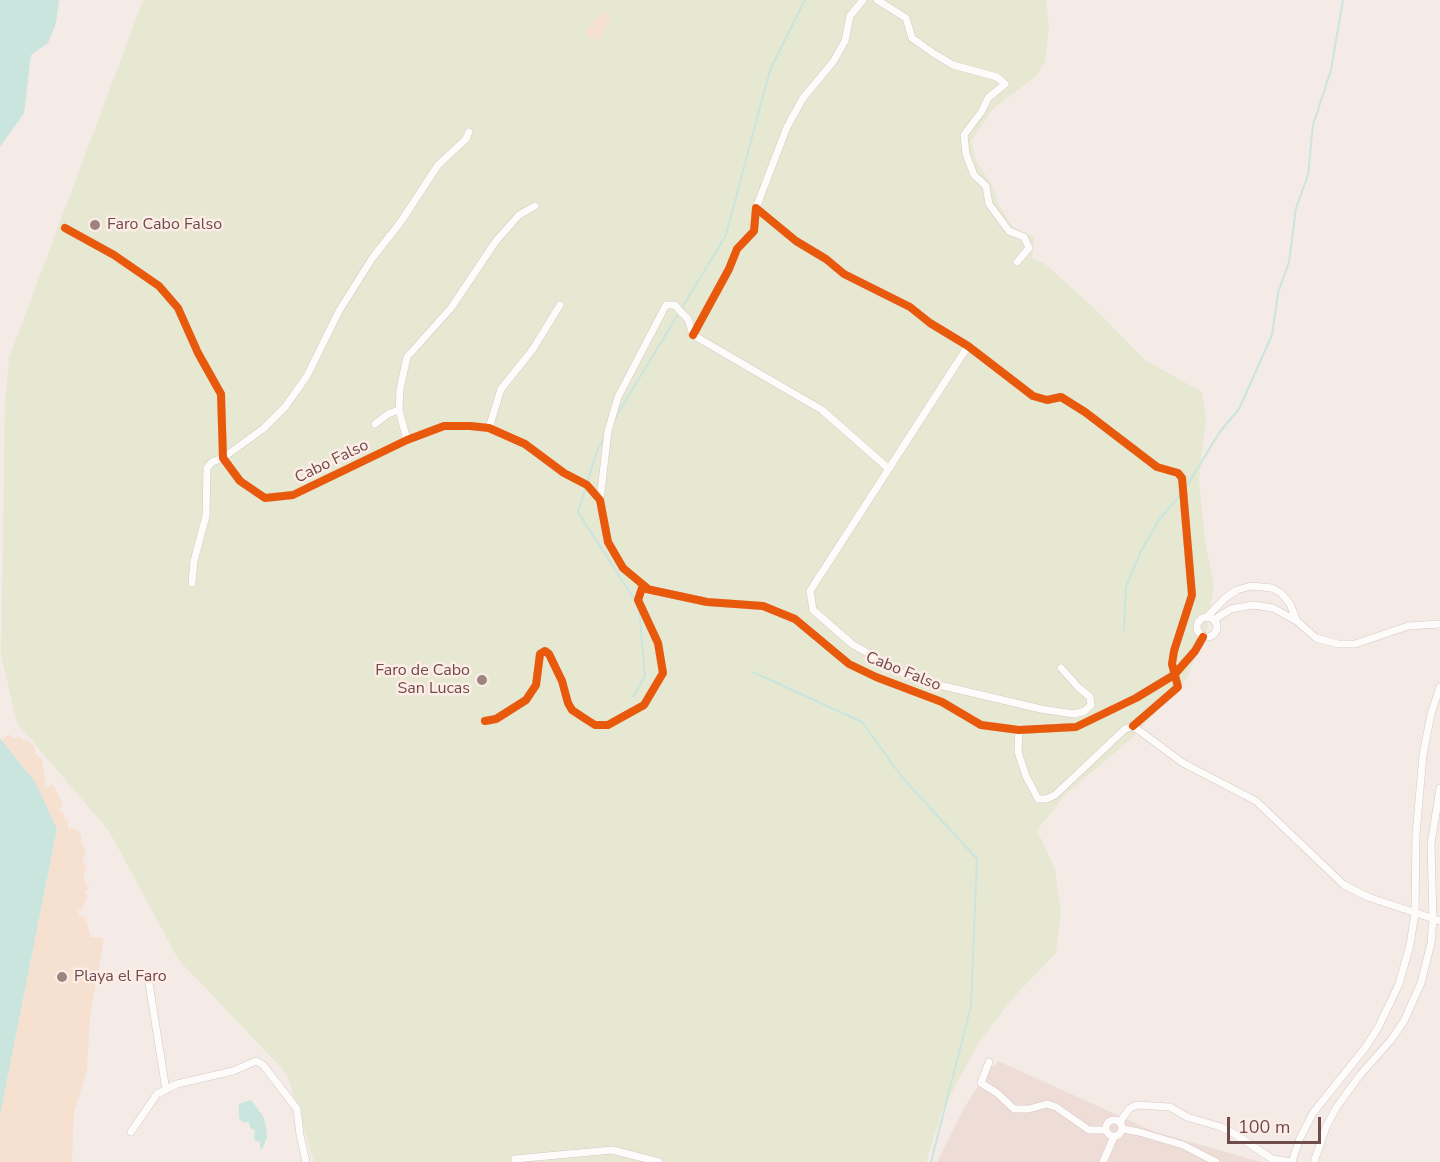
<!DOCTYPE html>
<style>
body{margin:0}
#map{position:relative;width:1440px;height:1162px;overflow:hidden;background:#f4ebe7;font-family:"Nunito Sans",sans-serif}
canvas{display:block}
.scale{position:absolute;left:1227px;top:1117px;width:94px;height:27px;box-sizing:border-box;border:3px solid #6f4b4a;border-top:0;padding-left:8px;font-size:18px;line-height:21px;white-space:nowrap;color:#6f4b4a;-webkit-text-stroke:4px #feede7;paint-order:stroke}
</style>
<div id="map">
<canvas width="1440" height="1162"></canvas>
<div class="scale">100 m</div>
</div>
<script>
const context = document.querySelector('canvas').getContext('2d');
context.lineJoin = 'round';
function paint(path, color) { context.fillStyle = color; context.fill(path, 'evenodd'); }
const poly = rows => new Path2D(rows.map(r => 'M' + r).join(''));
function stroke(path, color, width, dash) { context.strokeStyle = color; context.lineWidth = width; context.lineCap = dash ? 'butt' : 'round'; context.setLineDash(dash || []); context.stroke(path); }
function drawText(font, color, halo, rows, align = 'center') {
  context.font = font + ' "Nunito Sans",sans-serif'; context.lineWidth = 5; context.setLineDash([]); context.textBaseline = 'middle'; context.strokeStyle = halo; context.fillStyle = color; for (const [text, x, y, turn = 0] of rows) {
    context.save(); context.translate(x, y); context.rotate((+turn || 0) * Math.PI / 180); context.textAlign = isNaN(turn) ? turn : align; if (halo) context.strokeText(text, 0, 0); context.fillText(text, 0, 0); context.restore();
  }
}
paint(poly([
 [998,1061,1155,1132,1261,1162,937,1162,964,1108,991,1066,994,1067]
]), '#eedcd6');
paint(poly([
 [143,0,1046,0,1049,26,1045,62,1036,76,993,109,971,141,976,161,992,185,999,205,1013,227,1034,237,1032,258,1044,263,1096,310,1145,360,1202,392,1206,419,1199,478,1205,540,1214,586,1207,630,1186,680,1131,739,1066,794,1037,830,1055,869,1061,912,1056,953,1012,999,979,1043,943,1108,926,1162,314,1162,287,1074,178,959,109,831,17,723,1,655,5,403,9,358]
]), '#e7e8d2');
paint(poly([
 [605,11,610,14,611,18,600,39,596,40,587,37,586,33,593,21],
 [9,734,12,738,20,737,23,740,29,741,36,749,34,753,41,758,46,779,44,785,46,788,52,784,55,788,63,805,59,810,64,813,64,818,68,820,68,829,73,828,82,835,81,843,85,848,85,855,82,858,87,870,83,873,85,885,89,886,88,889,85,891,87,898,82,910,75,907,79,912,79,916,83,916,86,920,91,937,104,938,90,1016,87,1070,74,1112,72,1162,0,1162,0,1115,57,829,36,783,2,740]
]), '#f6e0d0');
paint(poly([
 [0,0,59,0,56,23,48,43,31,55,24,113,0,147],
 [0,738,36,783,57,829,0,1115],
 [251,1100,263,1116,266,1126,267,1137,262,1150,260,1147,260,1142,254,1140,255,1130,250,1128,249,1122,242,1122,239,1118,239,1104]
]), '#c9e5de');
stroke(poly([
 [614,420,726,235,770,70,805,0],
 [605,436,598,448,578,512,636,602],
 [1185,489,1219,433,1239,409,1272,335,1278,293,1289,262,1296,208,1308,175,1313,125,1331,70,1343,0],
 [1124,630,1126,587,1142,549,1159,520,1182,493],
 [753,672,862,722,901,776,977,859,971,1006,931,1162],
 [633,697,645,676,639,607]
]), '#c9e5de', 2);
const minor = poly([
 [877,0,906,18,912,38,933,53,953,65,997,77,1005,84,988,98,982,111,964,135,966,154,974,175,986,186,989,204,1009,231,1024,237,1029,248,1017,262],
 [756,208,787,127,803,98,833,62,845,41,850,16,863,0],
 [65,228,114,255,159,286,178,308,198,353,221,394,223,458,240,481,265,498,293,495,407,440,444,426,470,426,489,428,525,444,564,473,587,485,600,500,608,542,623,568,647,588],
 [693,335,729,269,737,249,754,231,756,208,796,241,826,259,844,274,910,307,930,323,968,346,1033,396,1047,400,1061,397,1085,412,1157,467,1178,473,1182,478,1192,595,1174,651,1172,664,1178,687,1133,726],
 [968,346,810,591,813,610,852,644,902,673,939,685,1041,709,1074,714,1085,711,1091,705,1090,697,1079,688,1061,668],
 [375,424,388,414,399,410],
 [489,428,501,389,533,349,560,305],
 [407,440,399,410,400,389,407,357,451,308,496,241,519,215,535,206],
 [600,500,608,431,618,397,666,305,675,305,680,311,688,319,693,335,822,410,889,469],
 [192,583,194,561,206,516,207,468,212,462,223,458,264,428,285,407,307,376,339,311,373,257,400,223,438,165,466,139,469,132],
 '1197 627a10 10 0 1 1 20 0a10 10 0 1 1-20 0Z',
 [1207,617,1225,598,1237,590,1251,586,1272,588,1281,593,1290,604,1297,621],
 [1215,622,1218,617,1231,609,1253,605,1273,608,1297,621,1316,638,1338,644,1355,644,1408,626,1440,624],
 [485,721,496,719,526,700,536,685,540,654,545,651,549,654,562,681,568,703,572,710,584,718,595,725,608,725,644,705,663,673,658,643,638,600,642,588,707,602,763,606,795,619,849,664,876,677,942,702,981,725,1019,730,1076,727,1136,698,1174,675,1195,651,1203,637],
 [1019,730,1018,752,1026,776,1038,799,1046,799,1055,795,1125,729,1133,726,1183,763,1256,801,1344,885,1368,897,1440,921],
 [148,977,166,1090],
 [989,1062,981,1083,997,1093,1014,1109,1029,1109,1047,1104,1056,1107,1089,1130,1106,1130],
 '1106 1128a8 8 0 1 1 16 0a8 8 0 1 1-16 0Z',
 [1120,1122,1129,1109,1136,1105,1170,1107,1187,1117,1221,1127,1235,1134,1272,1159,1292,1162],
 [1123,1129,1139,1132,1183,1145,1216,1162],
 [131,1132,157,1094,177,1084,233,1071,256,1061,263,1065,297,1109,300,1135,306,1162],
 [515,1162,515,1159,612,1150,659,1162],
 [1103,1162,1114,1137],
 [1292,1162,1300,1138,1313,1113,1365,1048,1378,1028,1399,984,1410,945,1415,913,1416,834,1423,755,1431,714,1440,687],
 [1314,1162,1326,1127,1336,1108,1360,1075,1391,1040,1404,1021,1421,983,1431,943,1433,919,1431,844,1440,788]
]);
stroke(minor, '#d5c7c5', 8);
stroke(minor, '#fdfcfb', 7);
stroke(poly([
 [65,228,114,255,159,286,178,308,198,353,221,394,223,458,240,481,265,498,293,495,407,440,444,426,470,426,489,428,525,444,564,473,587,485,600,500,608,542,623,568,647,588],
 [693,335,729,269,737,249,754,231,756,208,796,241,826,259,844,274,910,307,930,323,968,346,1033,396,1047,400,1061,397,1085,412,1157,467,1178,473,1182,478,1192,595,1174,651,1172,664,1178,687,1133,726],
 [485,721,496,719,526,700,536,685,540,654,545,651,549,654,562,681,568,703,572,710,584,718,595,725,608,725,644,705,663,673,658,643,638,600,642,588,707,602,763,606,795,619,849,664,876,677,942,702,981,725,1019,730,1076,727,1136,698,1174,675,1195,651,1203,637]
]), '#e8590c', 8);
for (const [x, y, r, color] of [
 [95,225,6,"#9e8381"],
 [482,680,6,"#9e8381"],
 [62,977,6,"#9e8381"]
]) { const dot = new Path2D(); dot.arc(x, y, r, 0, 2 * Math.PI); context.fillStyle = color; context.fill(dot); stroke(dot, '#feede7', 2); }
drawText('16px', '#6f4b4a', '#feede7', [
 ["Faro Cabo Falso",107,225],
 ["Faro de Cabo",470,671,"right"],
 ["San Lucas",470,689,"right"],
 ["Playa el Faro",74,977]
], 'left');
drawText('16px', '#6f4b4a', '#feede7', [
 ["Cabo Falso",332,462,-26],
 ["Cabo Falso",903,672,22]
]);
</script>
